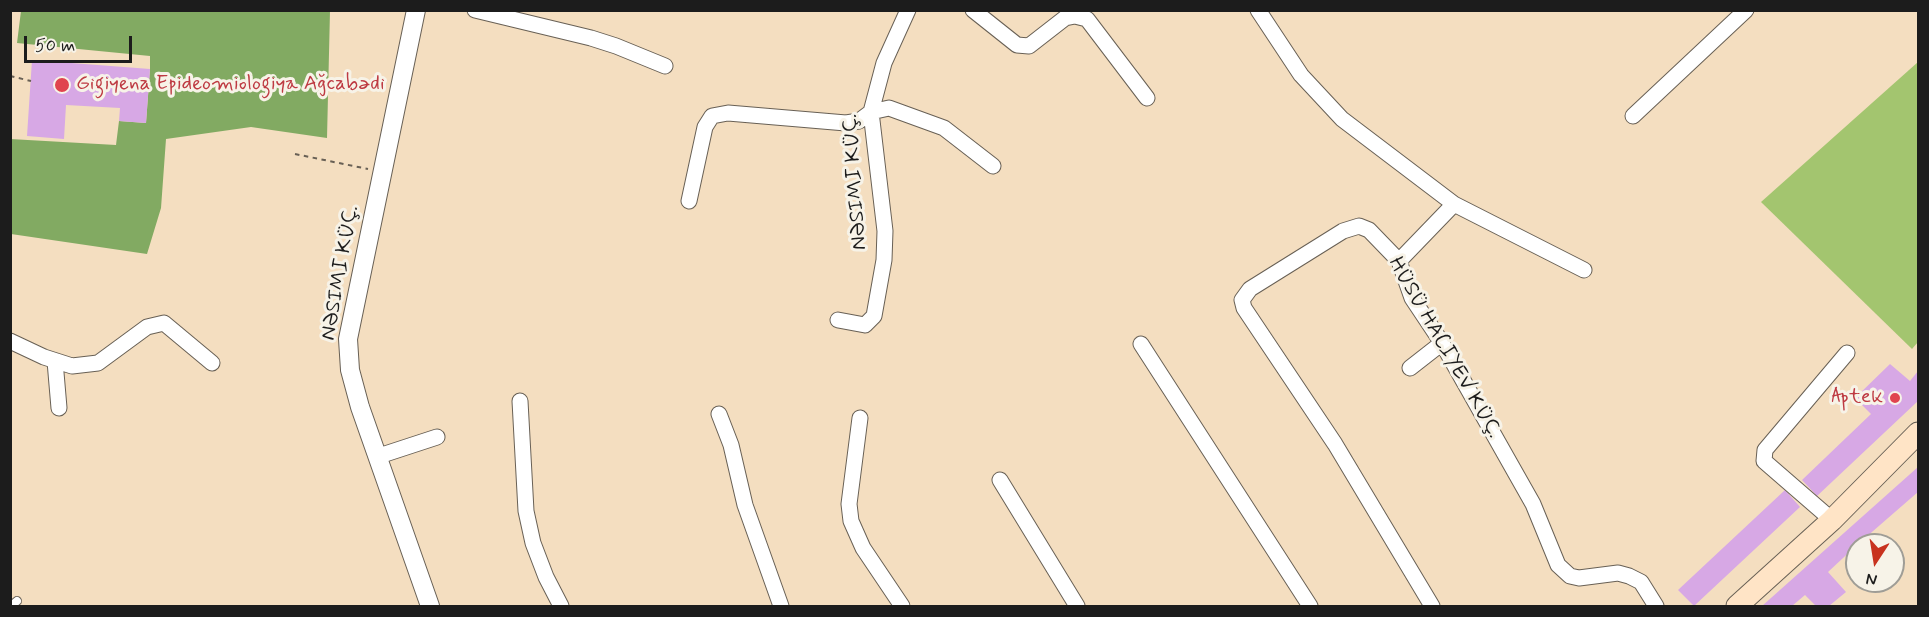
<!DOCTYPE html>
<meta charset="utf-8">
<style>
body{margin:0}
#map{position:relative;width:1929px;height:617px;overflow:hidden;background:#f4dec0;font-family:Mynerve,sans-serif}
canvas{display:block}
.frame{position:absolute;inset:0;border:12px solid #1c1c1c;pointer-events:none}
.north{position:absolute;left:1845px;top:533px;width:60px;height:60px;box-sizing:border-box;background:#f7f3e8;border:2px solid #9f9d96;border-radius:50%;rotate:192deg;font-size:16px;font-weight:700;line-height:24px;text-align:center;color:#1c1c1c}
.north::after{content:'';display:block;margin:auto;width:21px;height:27px;background:#c8321e;clip-path:polygon(50% 0,100% 100%,50% 72%,0 100%)}
.scale{position:absolute;left:24px;top:36px;width:108px;height:27px;box-sizing:border-box;border:3px solid #1c1c1c;border-top:0;padding-left:8px;font-size:18px;line-height:21px;white-space:nowrap;color:#1c1c1c;-webkit-text-stroke:4px #f7f3e8;paint-order:stroke}
</style>
<div id="map">
<canvas width="1929" height="617"></canvas>
<div class="frame"></div>
<div class="north">N</div>
<div class="scale">50 m</div>
</div>
<script>
const context = document.querySelector('canvas').getContext('2d');
context.lineJoin = 'round';
function paint(path, color) { context.fillStyle = color; context.fill(path, 'evenodd'); }
const poly = rows => new Path2D(rows.map(r => 'M' + r).join(''));
function stroke(path, color, width, dash) { context.strokeStyle = color; context.lineWidth = width; context.lineCap = dash ? 'butt' : 'round'; context.setLineDash(dash || []); context.stroke(path); }
function drawText(font, color, halo, rows, align = 'center') {
  context.font = font + ' Mynerve,sans-serif'; context.lineWidth = 6; context.setLineDash([]); context.textBaseline = 'middle'; context.strokeStyle = halo; context.fillStyle = color; for (const [text, x, y, turn = 0] of rows) {
    context.save(); context.translate(x, y); context.rotate((+turn || 0) * Math.PI / 180); context.textAlign = isNaN(turn) ? turn : align; if (halo) context.strokeText(text, 0, 0); context.fillText(text, 0, 0); context.restore();
  }
}
paint(poly([
 [1918,62,1918,342,1912,349,1761,202]
]), '#a3c56f');
paint(poly([
 [21,11,330,11,327,138,251,127,166,139,161,208,147,254,11,234,10,139,116,145,119,121,146,123,150,69,150,56,17,43]
]), '#82aa62');
paint(poly([
 [32,60,150,69,146,123,119,121,120,108,66,105,64,139,27,136],
 [1890,364,1910,381,1918,371,1918,401,1817,496,1802,480,1871,414,1855,398],
 [1918,467,1918,492,1857,545,1828,572,1846,592,1829,606,1816,606,1805,595,1792,606,1762,606],
 [1785,490,1800,507,1694,606,1678,590]
]), '#d7a8e5');
const service = poly([
 [11,606,17,601]
]);
const minor = poly([
 [475,10,591,38,616,46,665,66],
 [973,10,1017,45,1029,46,1065,18,1075,16,1087,19,1147,98],
 [1258,10,1301,75,1342,119,1454,204,1584,270],
 [1633,116,1746,10],
 [689,201,705,127,712,116,728,113,846,123,859,121,871,112,889,108,944,128,993,166],
 [1399,261,1454,204],
 [838,320,865,325,874,316,884,260,885,231,871,112,884,63,908,10],
 [10,341,44,357,72,366,98,363,147,327,164,323,212,363],
 [1141,344,1310,606],
 [55,361,59,408],
 [1410,368,1442,343],
 [520,401,526,511,533,543,546,577,561,606],
 [719,414,731,445,745,505,781,606],
 [860,418,849,504,851,521,863,548,902,606],
 [379,456,437,437],
 [1000,480,1077,606],
 [1832,520,1764,461,1765,450,1847,353],
 [1432,606,1335,444,1244,308,1242,300,1250,289,1343,231,1359,226,1369,230,1399,261,1412,298,1442,343,1533,504,1558,565,1570,576,1579,578,1618,573,1629,576,1641,582,1656,606]
]);
const tertiary = poly([
 [416,10,348,339,350,370,360,407,430,606]
]);
const secondary = poly([
 [1737,606,1832,520,1918,433]
]);
stroke(service, '#686055', 10);
stroke(minor, '#686055', 17);
stroke(tertiary, '#686055', 20);
stroke(secondary, '#686055', 23);
stroke(poly([
 [10,76,31,81],
 [295,154,368,169]
]), '#686055', 2, [4.5, 4.5]);
stroke(service, '#fff', 8);
stroke(minor, '#fff', 15);
stroke(tertiary, '#fff', 18);
stroke(secondary, '#ffe4c6', 21);
for (const [x, y, r, color] of [
 [62,85,8,"#e0444e"],
 [1895,398,6,"#e0444e"]
]) { const dot = new Path2D(); dot.arc(x, y, r, 0, 2 * Math.PI); context.fillStyle = color; context.fill(dot); stroke(dot, '#f7f3e8', 2); }
drawText('21px', '#be3a42', '#f7f3e8', [
 ["Gigiyena Epideomiologiya Ağcabədi",76,85],
 ["Aptek",1883,398,"right"]
], 'left');
drawText('21px', '#1c1c1c', '#f7f3e8', [
 ["NƏSIMI KÜÇ.",856,182,-94],
 ["NƏSIMI KÜÇ.",341,273,-80],
 ["HÜSÜ HACIYEV KÜÇ.",1444,348,60]
]);
</script>
